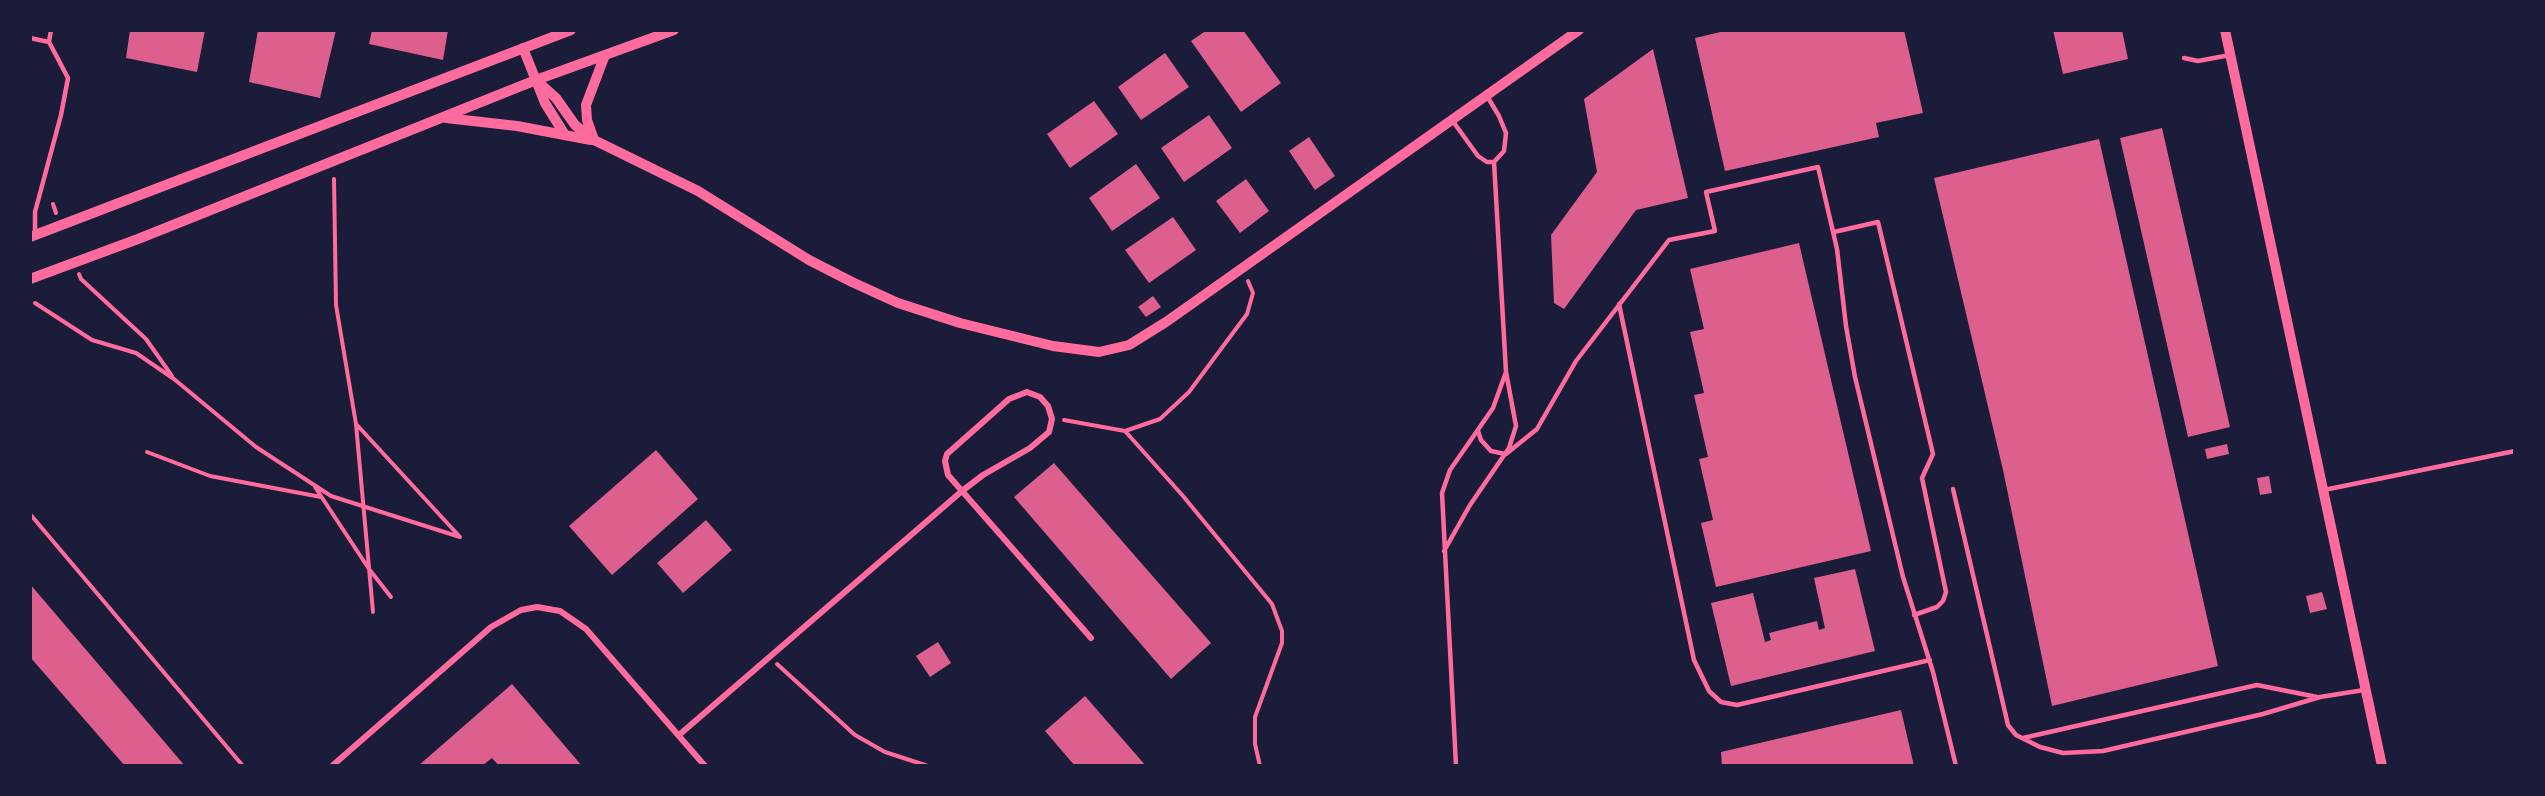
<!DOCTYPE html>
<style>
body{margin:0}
#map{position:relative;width:2545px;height:796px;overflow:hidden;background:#1b1b3a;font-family:"Open Sans",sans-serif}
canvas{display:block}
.frame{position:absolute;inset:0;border:32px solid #1b1b3a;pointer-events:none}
</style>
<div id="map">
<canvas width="2545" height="796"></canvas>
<div class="frame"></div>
</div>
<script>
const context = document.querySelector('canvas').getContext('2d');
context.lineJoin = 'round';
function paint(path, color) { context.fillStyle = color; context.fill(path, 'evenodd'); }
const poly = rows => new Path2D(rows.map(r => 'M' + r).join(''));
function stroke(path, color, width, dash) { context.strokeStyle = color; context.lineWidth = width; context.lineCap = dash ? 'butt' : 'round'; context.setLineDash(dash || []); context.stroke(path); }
paint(poly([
 [130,30,205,30,197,72,126,58],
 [258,30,336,30,320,98,249,82],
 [372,30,448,30,443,60,369,44],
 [1207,30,1243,30,1281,83,1241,112,1191,41],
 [1729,30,1904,30,1923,113,1876,123,1879,137,1725,171,1695,38],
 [2053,30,2122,30,2128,59,2063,74],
 [1653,49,1688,198,1636,210,1564,309,1554,303,1551,235,1597,172,1584,99],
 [1165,53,1189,87,1141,120,1118,87],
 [1094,101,1118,134,1070,168,1047,134],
 [1209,115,1232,148,1184,182,1161,148],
 [2162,128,2230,427,2188,437,2120,138],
 [1309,137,1335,176,1315,190,1289,151],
 [2099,139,2218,666,2052,706,2003,470,1934,178],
 [1136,164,1160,198,1112,231,1089,198],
 [1246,179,1269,211,1240,233,1216,201],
 [1173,217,1196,250,1149,283,1125,250],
 [1799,243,1871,551,1716,587,1701,523,1713,520,1699,459,1708,457,1694,395,1704,393,1690,332,1704,329,1690,269],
 [1153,296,1161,307,1146,317,1138,307],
 [2227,444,2229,454,2207,459,2205,449],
 [656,450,698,499,612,575,569,526],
 [1054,463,1211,643,1171,679,1014,497],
 [2269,476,2272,493,2260,495,2257,478],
 [706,520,732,550,683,593,657,563],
 [1855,569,1875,651,1731,686,1711,603,1753,593,1765,642,1771,640,1769,633,1817,621,1819,630,1825,628,1814,578],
 [30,584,185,766,125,766,30,657],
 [2322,592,2327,609,2310,613,2306,596],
 [938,642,951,663,930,677,916,656],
 [512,684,582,766,499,766,492,758,482,766,418,766],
 [1085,696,1146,766,1075,766,1045,731],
 [1901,710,1914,766,1722,766,1721,752]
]), '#dd5f8e');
stroke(poly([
 [334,179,336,305,356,424,373,612],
 [53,204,56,213],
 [79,274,81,279,146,339,172,376],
 [35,303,92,340,136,353,174,379,256,447,331,496,460,537],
 [1064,420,1125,431,1183,496,1272,604,1282,631,1282,643,1255,717,1255,744,1260,766],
 [357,425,460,537],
 [1125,431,1160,419,1189,392,1247,314,1253,293,1248,281],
 [147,452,210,476,321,497],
 [315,487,369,569,391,597],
 [30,514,243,766],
 [777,664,855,735,885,752,928,766]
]), '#ff6b9d', 4);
stroke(poly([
 [30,38,49,42],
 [2184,58,2198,61,2230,55],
 [1452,120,1478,156,1487,162,1494,162,1504,151,1506,133,1499,116,1487,96],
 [1834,232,1878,222,1933,454,1922,478,1946,592,1943,601,1937,607,1914,615],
 [35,235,35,212,61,115,68,78,49,42,51,30],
 [1619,304,1694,660,1709,691,1721,702,1737,705,1930,660],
 [1478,431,1481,440,1491,451,1505,454],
 [1506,454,1537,429,1576,361,1669,240,1715,231,1706,192,1818,167,1837,249,1846,326,1855,377,1903,577,1933,672,1956,766],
 [1953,489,2008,725,2016,735,2040,747,2063,753,2103,751,2263,714,2320,697,2364,690],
 [2324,490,2515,451],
 [1444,551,1470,505,1509,448,1516,426,1506,372,1494,162],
 [2023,738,2257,685,2317,697],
 [1456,766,1442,493,1450,470,1493,408,1506,372]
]), '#ff6b9d', 4.5);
stroke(poly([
 [1027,392,1040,397,1048,406,1052,419,1049,432,1030,448,983,475,962,491,948,475,945,461,947,454,1009,399,1027,392],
 [679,735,962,491,1091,638],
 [332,766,491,627,521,610,537,607,560,611,586,629,705,766]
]), '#ff6b9d', 6);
stroke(poly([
 [2225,30,2382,766],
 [523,48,545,103,565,135],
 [536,80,556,98,575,125,594,140,698,191,809,260,852,282,898,303,960,323,1053,346,1099,352,1129,345,1166,322,1579,30],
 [446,118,517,126,591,140],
 [594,140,587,120,586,105,605,55],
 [30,237,571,30],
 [30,279,138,239,536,80,674,30]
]), '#ff6b9d', 10);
</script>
